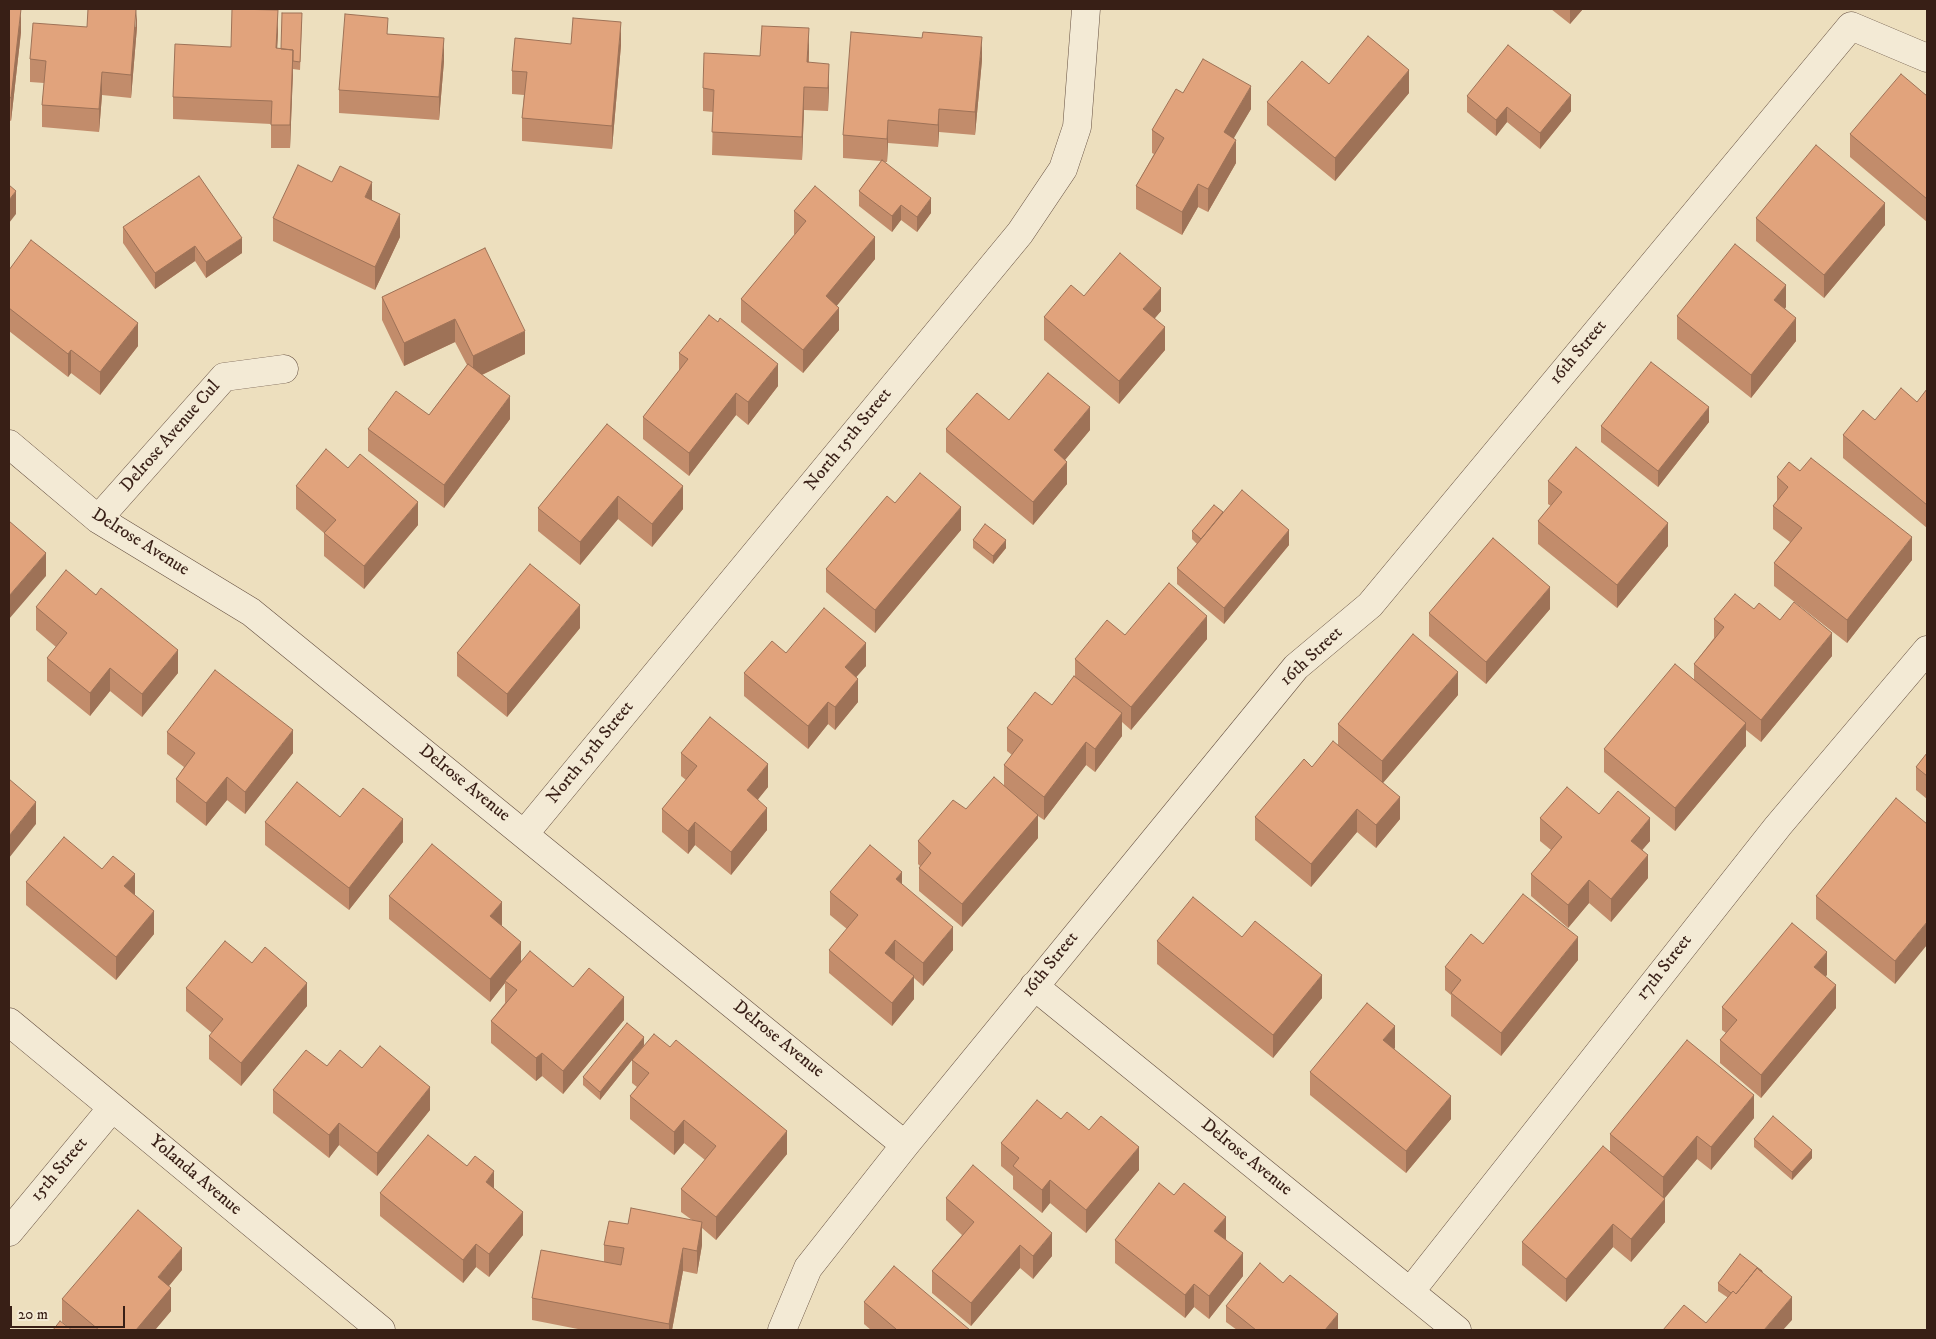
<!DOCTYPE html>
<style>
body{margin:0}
#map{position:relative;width:1936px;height:1339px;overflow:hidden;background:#eddfbe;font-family:"IM FELL DW Pica",serif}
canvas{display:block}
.frame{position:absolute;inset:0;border:10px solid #381f16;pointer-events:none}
.scale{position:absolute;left:10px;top:1306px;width:115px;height:22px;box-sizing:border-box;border:2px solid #381f16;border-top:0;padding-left:6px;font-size:15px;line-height:18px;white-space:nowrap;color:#381f16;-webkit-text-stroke:4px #f3ead5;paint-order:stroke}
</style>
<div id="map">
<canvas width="1936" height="1339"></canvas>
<div class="frame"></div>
<div class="scale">20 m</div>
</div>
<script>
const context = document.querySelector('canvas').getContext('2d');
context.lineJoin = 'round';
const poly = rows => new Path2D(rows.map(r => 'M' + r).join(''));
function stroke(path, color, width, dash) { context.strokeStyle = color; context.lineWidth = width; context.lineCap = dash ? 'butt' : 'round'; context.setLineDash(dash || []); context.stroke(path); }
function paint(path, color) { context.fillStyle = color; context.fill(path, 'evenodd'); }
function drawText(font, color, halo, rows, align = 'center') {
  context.font = font + ' "IM FELL DW Pica",serif'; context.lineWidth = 5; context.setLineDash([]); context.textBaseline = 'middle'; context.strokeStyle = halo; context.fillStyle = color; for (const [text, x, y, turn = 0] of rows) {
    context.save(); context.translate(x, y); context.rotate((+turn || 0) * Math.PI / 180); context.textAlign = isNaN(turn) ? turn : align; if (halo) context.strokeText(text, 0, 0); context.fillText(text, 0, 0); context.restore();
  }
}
const minor = poly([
 [9,444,98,519,251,612,905,1145],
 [98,519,224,377,284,369],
 [525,833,1020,233,1063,169,1077,127,1086,9],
 [1034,986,1457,1330],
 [9,1022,381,1330],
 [9,1232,112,1108],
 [1410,1292,1778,826,1927,650],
 [782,1330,808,1268,905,1145,1296,667,1370,605,1851,26,1927,58]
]);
stroke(minor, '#654f40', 29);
stroke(minor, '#f3ead5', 28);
paint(poly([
 [9,9,21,32,11,121,9,120],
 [1551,9,1583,9,1570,24],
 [302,21,300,70,293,69,290,148,271,148,271,124,173,119,173,97,231,47,278,33,277,48,281,49],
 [87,27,137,27,131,98,102,95,99,132,42,127,42,105,44,83,30,82,30,59],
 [388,34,444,61,439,120,339,113,339,90],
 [571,44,621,45,612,149,522,141,522,118,524,95,512,94,512,71],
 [809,51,809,62,829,86,828,111,804,110,802,160,712,155,713,112,703,111,703,88,760,56],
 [982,60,975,135,939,132,938,147,888,143,887,162,884,162,931,213,917,232,901,220,892,232,859,206,859,191,881,161,843,158,843,135],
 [1329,84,1409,93,1335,181,1267,125,1267,102],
 [1183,93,1251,109,1233,138,1236,163,1208,212,1198,207,1182,235,1136,209,1136,186,1154,154,1152,153,1152,130],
 [1467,96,1571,111,1540,149,1507,122,1496,136,1467,112],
 [1927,96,1927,222,1850,157,1850,134],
 [332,182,372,200,400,237,375,290,273,241,273,218],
 [794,211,875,259,837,305,839,330,803,373,741,322,741,299,795,235,794,234],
 [1756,218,1885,225,1824,298,1756,241],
 [123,227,242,253,206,278,195,261,155,289,123,243],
 [485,248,525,354,482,375,510,419,444,508,368,451,368,429,429,415,467,365,455,342,404,366,382,320,382,297],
 [9,270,138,346,100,395,71,373,68,377,9,331],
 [1084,296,1161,311,1155,318,1165,350,1119,404,1044,340,1044,317],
 [1786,307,1785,309,1796,341,1751,398,1677,339,1677,316],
 [679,353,778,386,748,425,736,415,689,476,643,439,643,417,679,371],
 [1927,389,1927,528,1843,458,1843,435,1875,420,1917,402],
 [1009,420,1090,430,1065,460,1067,484,1033,525,946,452,946,429],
 [1709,422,1658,487,1601,442,1601,426],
 [607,424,683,509,652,547,618,519,580,565,538,531,538,508],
 [1777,477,1912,560,1847,643,1774,586,1774,563,1790,542,1773,529,1773,506,1777,501],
 [1548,481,1668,546,1617,608,1538,544,1538,521,1551,506,1548,504],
 [296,486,418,525,364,589,324,556,324,533,296,509],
 [895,503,961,530,875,633,826,592,826,569],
 [1223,512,1289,545,1224,624,1177,584,1177,568,1197,544,1192,539,1192,531],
 [973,540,1006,548,993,564,973,548],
 [36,607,178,673,142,717,110,691,90,716,47,681,47,658,56,647,36,630],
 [1550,609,1486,684,1429,636,1429,613],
 [1754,609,1780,620,1832,656,1761,742,1746,730,1746,746,1675,831,1604,772,1604,749,1694,680,1694,664,1714,638,1714,619],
 [580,628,507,717,457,676,457,653],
 [1125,635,1207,639,1131,730,1122,722,1122,736,1095,772,1086,765,1044,820,1038,816,1038,838,962,927,919,891,919,868,920,866,918,864,918,841,966,809,1004,785,1004,765,1012,755,1007,751,1007,728,1052,705,1075,677,1075,659],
 [786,653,866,666,856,677,858,702,835,730,828,724,808,749,744,696,744,673],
 [1458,695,1383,783,1400,819,1376,848,1357,832,1311,887,1255,840,1255,817,1338,745,1338,724],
 [167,732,293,753,245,814,227,800,206,826,176,802,176,779,184,767,167,754],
 [681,753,768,787,758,799,767,830,731,875,695,845,688,854,662,832,662,809,686,780,681,776],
 [1927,753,1927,799,1916,790,1916,767],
 [1599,814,1650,841,1642,850,1648,878,1611,922,1589,903,1568,928,1531,896,1531,874,1551,850,1540,841,1540,818],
 [340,817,403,842,349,910,265,845,265,822],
 [1927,824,1895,984,1816,919,1816,896],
 [102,869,135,895,154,934,116,980,26,905,26,882],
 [902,885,953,950,923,986,914,978,914,999,892,1026,829,973,829,950,847,929,830,915,830,892],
 [389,896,501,925,521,962,573,987,624,1020,563,1094,542,1076,536,1081,491,1043,491,1021,505,1003,505,983,490,1002,389,919],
 [1242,937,1322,998,1273,1058,1157,964,1157,941],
 [1578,960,1501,1056,1451,1016,1451,995,1445,990,1445,967],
 [252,963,307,1006,241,1086,209,1059,209,1036,212,1033,186,1011,186,988],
 [1827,975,1825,976,1836,1008,1761,1098,1720,1063,1720,1040,1726,1033,1722,1030,1722,1007],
 [644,1045,787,1154,716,1240,702,1228,702,1245,697,1274,683,1271,672,1330,583,1330,532,1320,532,1298,604,1262,604,1245,628,1224,692,1220,681,1212,681,1189,705,1160,684,1143,674,1155,630,1119,630,1096,637,1087,632,1083,632,1060,600,1100,583,1085,583,1077],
 [1395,1048,1394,1049,1451,1119,1406,1173,1310,1095,1310,1072],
 [327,1066,362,1068,430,1110,377,1176,339,1145,329,1158,273,1113,273,1090],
 [1754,1118,1711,1170,1697,1159,1664,1199,1665,1222,1631,1262,1613,1247,1566,1302,1522,1265,1522,1242,1610,1152,1610,1134],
 [1061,1119,1139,1170,1086,1233,1050,1203,1042,1213,1013,1189,1013,1176,1001,1166,1001,1143],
 [1754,1139,1812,1158,1792,1180,1754,1147],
 [494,1189,523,1235,489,1277,476,1267,463,1283,380,1216,380,1193],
 [946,1198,1052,1256,1033,1279,1020,1268,971,1326,932,1293,932,1271,962,1235,946,1220],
 [1226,1239,1243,1276,1209,1319,1194,1307,1185,1318,1115,1263,1115,1240],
 [182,1270,169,1286,171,1311,155,1330,72,1330,62,1322,62,1299],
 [1762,1272,1792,1320,1727,1297,1718,1291,1718,1283],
 [1283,1283,1338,1329,1337,1330,1237,1330,1226,1322,1226,1306],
 [864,1302,970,1330,871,1330,864,1324]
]), '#c28c6b');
paint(poly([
 [21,9,21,32,11,121,11,98],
 [137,9,137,27,131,98,131,75],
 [1570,9,1583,9,1570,24],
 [278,10,278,33,276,71,276,48],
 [621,22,621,45,612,149,612,126],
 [809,28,809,51,807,85,807,62],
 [982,37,982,60,975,135,975,112],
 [444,38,444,61,439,120,439,97],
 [293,50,293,72,290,148,290,125],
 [829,64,829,86,828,111,828,88],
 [1409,70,1409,93,1335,181,1335,158],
 [102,72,102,95,99,132,99,109],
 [1251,86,1251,109,1224,155,1224,132],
 [804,87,804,110,802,160,802,137],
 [1571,95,1571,111,1540,149,1540,133],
 [1507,107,1507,122,1496,136,1496,120],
 [939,109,939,132,938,147,938,125],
 [888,120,888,143,887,162,887,139],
 [1236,140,1236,163,1208,212,1208,189],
 [372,182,372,205,365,197],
 [1198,184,1198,207,1182,235,1182,212],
 [16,191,16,214,9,223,9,200],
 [931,198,931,213,917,232,917,217],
 [1885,203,1885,225,1824,298,1824,275],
 [901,205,901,220,892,232,892,216],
 [400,214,400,237,375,290,375,267],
 [875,237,875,259,826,319,826,296],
 [242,238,242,253,206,278,206,262],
 [195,246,195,261,155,289,155,273],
 [1786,285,1786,307,1774,323,1774,300],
 [1161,288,1161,311,1143,332,1143,309],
 [839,308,839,330,803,373,803,350],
 [1796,318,1796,341,1751,398,1751,375],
 [455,319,455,342,404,366,404,343],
 [138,323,138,346,100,395,100,372],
 [1165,327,1165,350,1119,404,1119,381],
 [525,331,525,354,473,379,473,356],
 [71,350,71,373,68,377,68,354],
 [778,364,778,386,748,425,748,402],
 [736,393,736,415,689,476,689,453],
 [510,396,510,419,444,508,444,485],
 [1090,407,1090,430,1054,473,1054,450],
 [1709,407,1709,422,1658,487,1658,471],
 [1067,462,1067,484,1033,525,1033,502],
 [683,486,683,509,652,547,652,524],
 [618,496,618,519,580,565,580,542],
 [418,502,418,525,364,589,364,566],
 [961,507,961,530,875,633,875,610],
 [1668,523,1668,546,1617,608,1617,585],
 [1289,530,1289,545,1224,624,1224,608],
 [1912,537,1912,560,1847,643,1847,620],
 [1006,540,1006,548,993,564,993,556],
 [46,553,46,576,9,619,9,596],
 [1550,587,1550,609,1486,684,1486,662],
 [580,605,580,628,507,717,507,694],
 [1207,616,1207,639,1131,730,1131,707],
 [1832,633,1832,656,1761,742,1761,720],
 [866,643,866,666,845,690,845,667],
 [178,650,178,673,142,717,142,694],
 [110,668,110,691,90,716,90,693],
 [1458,672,1458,695,1382,784,1382,761],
 [858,679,858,702,835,730,835,707],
 [828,702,828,724,808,749,808,726],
 [1122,713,1122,736,1095,772,1095,749],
 [1746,723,1746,746,1675,831,1675,808],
 [293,730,293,753,245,814,245,792],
 [1086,742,1086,765,1044,820,1044,797],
 [768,764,768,787,747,813,747,790],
 [227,777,227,800,206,826,206,803],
 [1400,797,1400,819,1376,848,1376,825],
 [36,802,36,824,9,858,9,836],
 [767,808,767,830,731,875,731,852],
 [1357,809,1357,832,1311,887,1311,864],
 [1038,815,1038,838,962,927,962,904],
 [1650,818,1650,841,1631,863,1631,841],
 [403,819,403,842,349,910,349,888],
 [695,822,695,845,688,854,688,831],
 [1648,855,1648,878,1611,922,1611,899],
 [902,872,902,895,896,879],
 [135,874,135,897,124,886],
 [1589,880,1589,903,1568,928,1568,905],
 [502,902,502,925,490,939,490,916],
 [154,911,154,934,116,980,116,957],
 [1927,922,1927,945,1895,984,1895,961],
 [953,927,953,950,923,986,923,963],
 [1578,937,1578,960,1501,1056,1501,1033],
 [895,940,895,963,885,953],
 [521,942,521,964,505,981,505,983,490,1002,490,979],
 [1827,952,1827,975,1814,990,1814,967],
 [1322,975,1322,998,1273,1058,1273,1035],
 [914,976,914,999,892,1026,892,1003],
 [307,983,307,1006,241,1086,241,1063],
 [1836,985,1836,1008,1761,1098,1761,1075],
 [624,997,624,1020,563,1094,563,1071],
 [1395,1026,1395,1048,1383,1063,1383,1040],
 [644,1037,644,1045,600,1100,600,1092],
 [542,1053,542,1076,536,1081,536,1058],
 [430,1087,430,1110,377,1176,377,1153],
 [1754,1095,1754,1118,1711,1170,1711,1147],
 [1451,1096,1451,1119,1406,1173,1406,1151],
 [684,1120,684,1143,674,1155,674,1132],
 [339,1123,339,1145,329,1158,329,1135],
 [787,1131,787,1154,716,1240,716,1217],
 [1697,1136,1697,1159,1663,1200,1663,1177],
 [1139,1147,1139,1170,1086,1233,1086,1210],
 [1812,1150,1812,1158,1792,1180,1792,1172],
 [494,1171,494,1194,486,1182],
 [1050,1180,1050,1203,1042,1213,1042,1190],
 [1665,1199,1665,1222,1631,1262,1631,1239],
 [523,1212,523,1235,489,1277,489,1254],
 [1226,1217,1226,1239,1214,1254,1214,1231],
 [702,1222,702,1245,697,1274,697,1251],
 [1613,1224,1613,1247,1566,1302,1566,1279],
 [1052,1233,1052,1256,1033,1279,1033,1256],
 [476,1244,476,1267,463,1283,463,1260],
 [1020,1245,1020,1268,971,1326,971,1303],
 [182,1248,182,1270,158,1299,158,1277],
 [683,1248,683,1271,672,1330,669,1330,669,1324],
 [1243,1253,1243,1276,1209,1319,1209,1296],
 [1194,1284,1194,1307,1185,1318,1185,1295],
 [171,1288,171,1311,155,1330,136,1330],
 [1792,1297,1792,1320,1783,1330,1764,1330],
 [1338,1314,1338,1329,1337,1330,1325,1330]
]), '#9e7257');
const building = poly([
 [9,9,21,9,11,98,9,97,9,9],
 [88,9,136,9,131,75,102,72,99,109,42,105,46,61,30,59,33,23,87,27,88,9],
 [232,9,278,10,276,48,293,50,290,125,271,125,272,101,173,97,175,44,231,47,232,9],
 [282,13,302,13,300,62,293,61,293,50,281,49,282,13],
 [345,14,388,18,387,34,444,38,439,97,339,90,345,14],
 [573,18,621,22,612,126,522,118,527,72,512,71,515,38,571,44,573,18],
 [762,26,809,28,807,62,829,64,828,88,804,87,802,137,712,132,714,90,703,88,704,53,760,56,762,26],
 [851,32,922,38,923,32,982,37,975,112,939,109,938,125,888,120,887,139,843,135,851,32],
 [1368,36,1409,70,1335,158,1267,102,1302,61,1329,84,1368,36],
 [1508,45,1571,95,1540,133,1507,107,1496,120,1467,96,1508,45],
 [1203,59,1251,86,1224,132,1236,140,1208,189,1198,184,1182,212,1136,186,1164,138,1152,130,1176,89,1183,93,1203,59],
 [1901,74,1927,96,1927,199,1850,134,1901,74],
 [1816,145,1885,203,1824,275,1756,218,1816,145],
 [882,160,931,198,917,217,901,205,892,216,859,191,882,160],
 [298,165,332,182,340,166,372,182,365,197,400,214,375,267,273,218,298,165],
 [199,176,242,238,206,262,195,246,155,273,123,227,199,176],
 [9,185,16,191,9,200,9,185],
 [815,186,875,237,826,296,839,308,803,350,741,299,806,221,794,211,815,186],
 [31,240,138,323,100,372,71,350,68,354,9,308,9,270,31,240],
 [1735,244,1786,285,1774,300,1796,318,1751,375,1677,316,1735,244],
 [485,248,525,331,473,356,455,319,404,343,382,297,485,248],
 [1120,253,1161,288,1143,309,1165,327,1119,381,1044,317,1071,285,1084,296,1120,253],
 [709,315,718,322,720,318,778,364,748,402,736,393,689,453,643,417,688,359,679,353,709,315],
 [1651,362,1709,407,1658,471,1601,426,1651,362],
 [468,364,510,396,444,485,368,429,396,391,429,415,468,364],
 [1048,373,1090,407,1054,450,1067,462,1033,502,946,429,977,393,1009,420,1048,373],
 [1901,388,1917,402,1927,389,1927,505,1843,435,1863,410,1875,420,1901,388],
 [607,424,683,486,652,524,618,496,580,542,538,508,607,424],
 [1576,447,1668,523,1617,585,1538,521,1562,492,1548,481,1576,447],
 [326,449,348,468,360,454,418,502,364,566,324,533,336,520,296,486,326,449],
 [1811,458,1912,537,1847,620,1774,563,1802,528,1773,506,1788,487,1777,477,1789,462,1800,471,1811,458],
 [920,473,961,507,875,610,826,569,887,496,895,503,920,473],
 [1242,490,1289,530,1224,608,1177,568,1242,490],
 [1214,505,1223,512,1201,539,1192,531,1214,505],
 [9,521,46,553,9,596,9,521],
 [985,524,1006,540,993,556,973,540,985,524],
 [1493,538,1550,587,1486,662,1429,613,1493,538],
 [530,564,580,605,507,694,457,653,530,564],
 [66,570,96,595,101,588,178,650,142,694,110,668,90,693,47,658,67,633,36,607,66,570],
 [1169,583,1207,616,1131,707,1075,659,1107,620,1125,635,1169,583],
 [1735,594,1754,609,1759,603,1780,620,1794,602,1832,633,1761,720,1694,664,1724,627,1714,619,1735,594],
 [824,608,866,643,845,667,858,679,835,707,828,702,808,726,744,673,772,641,786,653,824,608],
 [1413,634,1458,672,1382,761,1338,724,1413,634],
 [1675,664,1746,723,1675,808,1604,749,1675,664],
 [215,670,293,730,245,792,227,777,206,803,176,779,195,753,167,732,215,670],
 [1074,676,1122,713,1095,749,1086,742,1044,797,1004,765,1023,740,1007,728,1035,692,1052,705,1074,676],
 [710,717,768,764,747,790,767,808,731,852,695,822,688,831,662,809,697,766,681,753,710,717],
 [1333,741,1400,797,1376,825,1357,809,1311,864,1255,817,1304,759,1312,767,1333,741],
 [1927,753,1927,776,1916,767,1927,753],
 [994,777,1038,815,962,904,919,868,931,853,918,841,953,800,966,809,994,777],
 [9,779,36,802,9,836,9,779],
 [297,782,340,817,363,788,403,819,349,888,265,822,297,782],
 [1567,787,1599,814,1618,791,1650,818,1631,841,1648,855,1611,899,1589,880,1568,905,1531,874,1562,837,1540,818,1567,787],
 [1896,798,1927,824,1927,922,1895,961,1816,896,1896,798],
 [64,837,102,869,113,856,135,874,124,886,154,911,116,957,26,882,64,837],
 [432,844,502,902,490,916,521,942,490,979,389,896,432,844],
 [870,845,902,872,896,879,953,927,923,963,895,940,885,953,914,976,892,1003,829,950,858,915,830,892,870,845],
 [1523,894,1578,937,1501,1033,1451,993,1461,980,1445,967,1471,934,1483,944,1523,894],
 [1193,897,1242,937,1255,921,1322,975,1273,1035,1157,941,1193,897],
 [1792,923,1827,952,1814,967,1836,985,1761,1075,1720,1040,1737,1020,1722,1007,1792,923],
 [225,941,252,963,265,947,307,983,241,1063,209,1036,223,1019,186,988,225,941],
 [530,951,573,987,589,968,624,997,563,1071,542,1053,536,1058,491,1021,517,990,505,981,530,951],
 [1367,1003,1395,1026,1383,1040,1451,1096,1406,1151,1310,1072,1367,1003],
 [627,1023,644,1037,600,1092,583,1077,627,1023],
 [654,1034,670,1047,676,1040,787,1131,716,1217,681,1189,716,1146,684,1120,674,1132,630,1096,649,1073,632,1060,654,1034],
 [1687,1040,1754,1095,1711,1147,1697,1136,1663,1177,1610,1134,1687,1040],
 [380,1046,430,1087,377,1153,339,1123,329,1135,273,1090,306,1050,327,1066,340,1050,362,1068,380,1046],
 [1037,1100,1061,1119,1067,1112,1089,1130,1101,1116,1139,1147,1086,1210,1050,1180,1042,1190,1013,1166,1019,1158,1001,1143,1037,1100],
 [1773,1116,1812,1150,1792,1172,1754,1139,1773,1116],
 [428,1135,467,1166,475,1156,494,1171,486,1182,523,1212,489,1254,476,1244,463,1260,380,1193,428,1135],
 [1603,1146,1665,1199,1631,1239,1613,1224,1566,1279,1522,1242,1603,1146],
 [973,1165,1052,1233,1033,1256,1020,1245,971,1303,932,1271,974,1222,946,1198,973,1165],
 [1159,1183,1174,1195,1184,1183,1226,1217,1214,1231,1243,1253,1209,1296,1194,1284,1185,1295,1115,1240,1159,1183],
 [631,1208,702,1222,697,1251,683,1248,669,1324,532,1298,541,1250,621,1265,624,1248,604,1245,609,1221,628,1224,631,1208],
 [138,1210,182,1248,158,1277,171,1288,136,1330,99,1330,62,1299,138,1210],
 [1740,1254,1762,1271,1762,1272,1757,1268,1736,1294,1733,1291,1731,1293,1718,1283,1740,1254],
 [1260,1263,1283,1283,1290,1275,1338,1314,1325,1330,1256,1330,1226,1306,1260,1263],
 [894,1266,970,1330,895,1330,896,1329,864,1302,894,1266],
 [1757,1268,1792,1297,1764,1330,1663,1330,1684,1305,1706,1323,1733,1291,1736,1294,1757,1268],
 [60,1321,72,1330,53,1330,60,1321]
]);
paint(building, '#e1a37c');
stroke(building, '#9e7257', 1);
drawText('18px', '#381f16', '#f3ead5', [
 ["16th Street",1579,353,-50],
 ["Delrose Avenue Cul",171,437,-49],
 ["North 15th Street",849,440,-51],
 ["Delrose Avenue",140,543,32],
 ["16th Street",1312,657,-43],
 ["North 15th Street",591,753,-51],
 ["Delrose Avenue",464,784,39],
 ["16th Street",1051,965,-51],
 ["17th Street",1665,968,-52],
 ["Delrose Avenue",778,1040,39],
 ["Delrose Avenue",1246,1158,39],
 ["15th Street",60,1170,-50],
 ["Yolanda Avenue",195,1176,40]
]);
</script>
